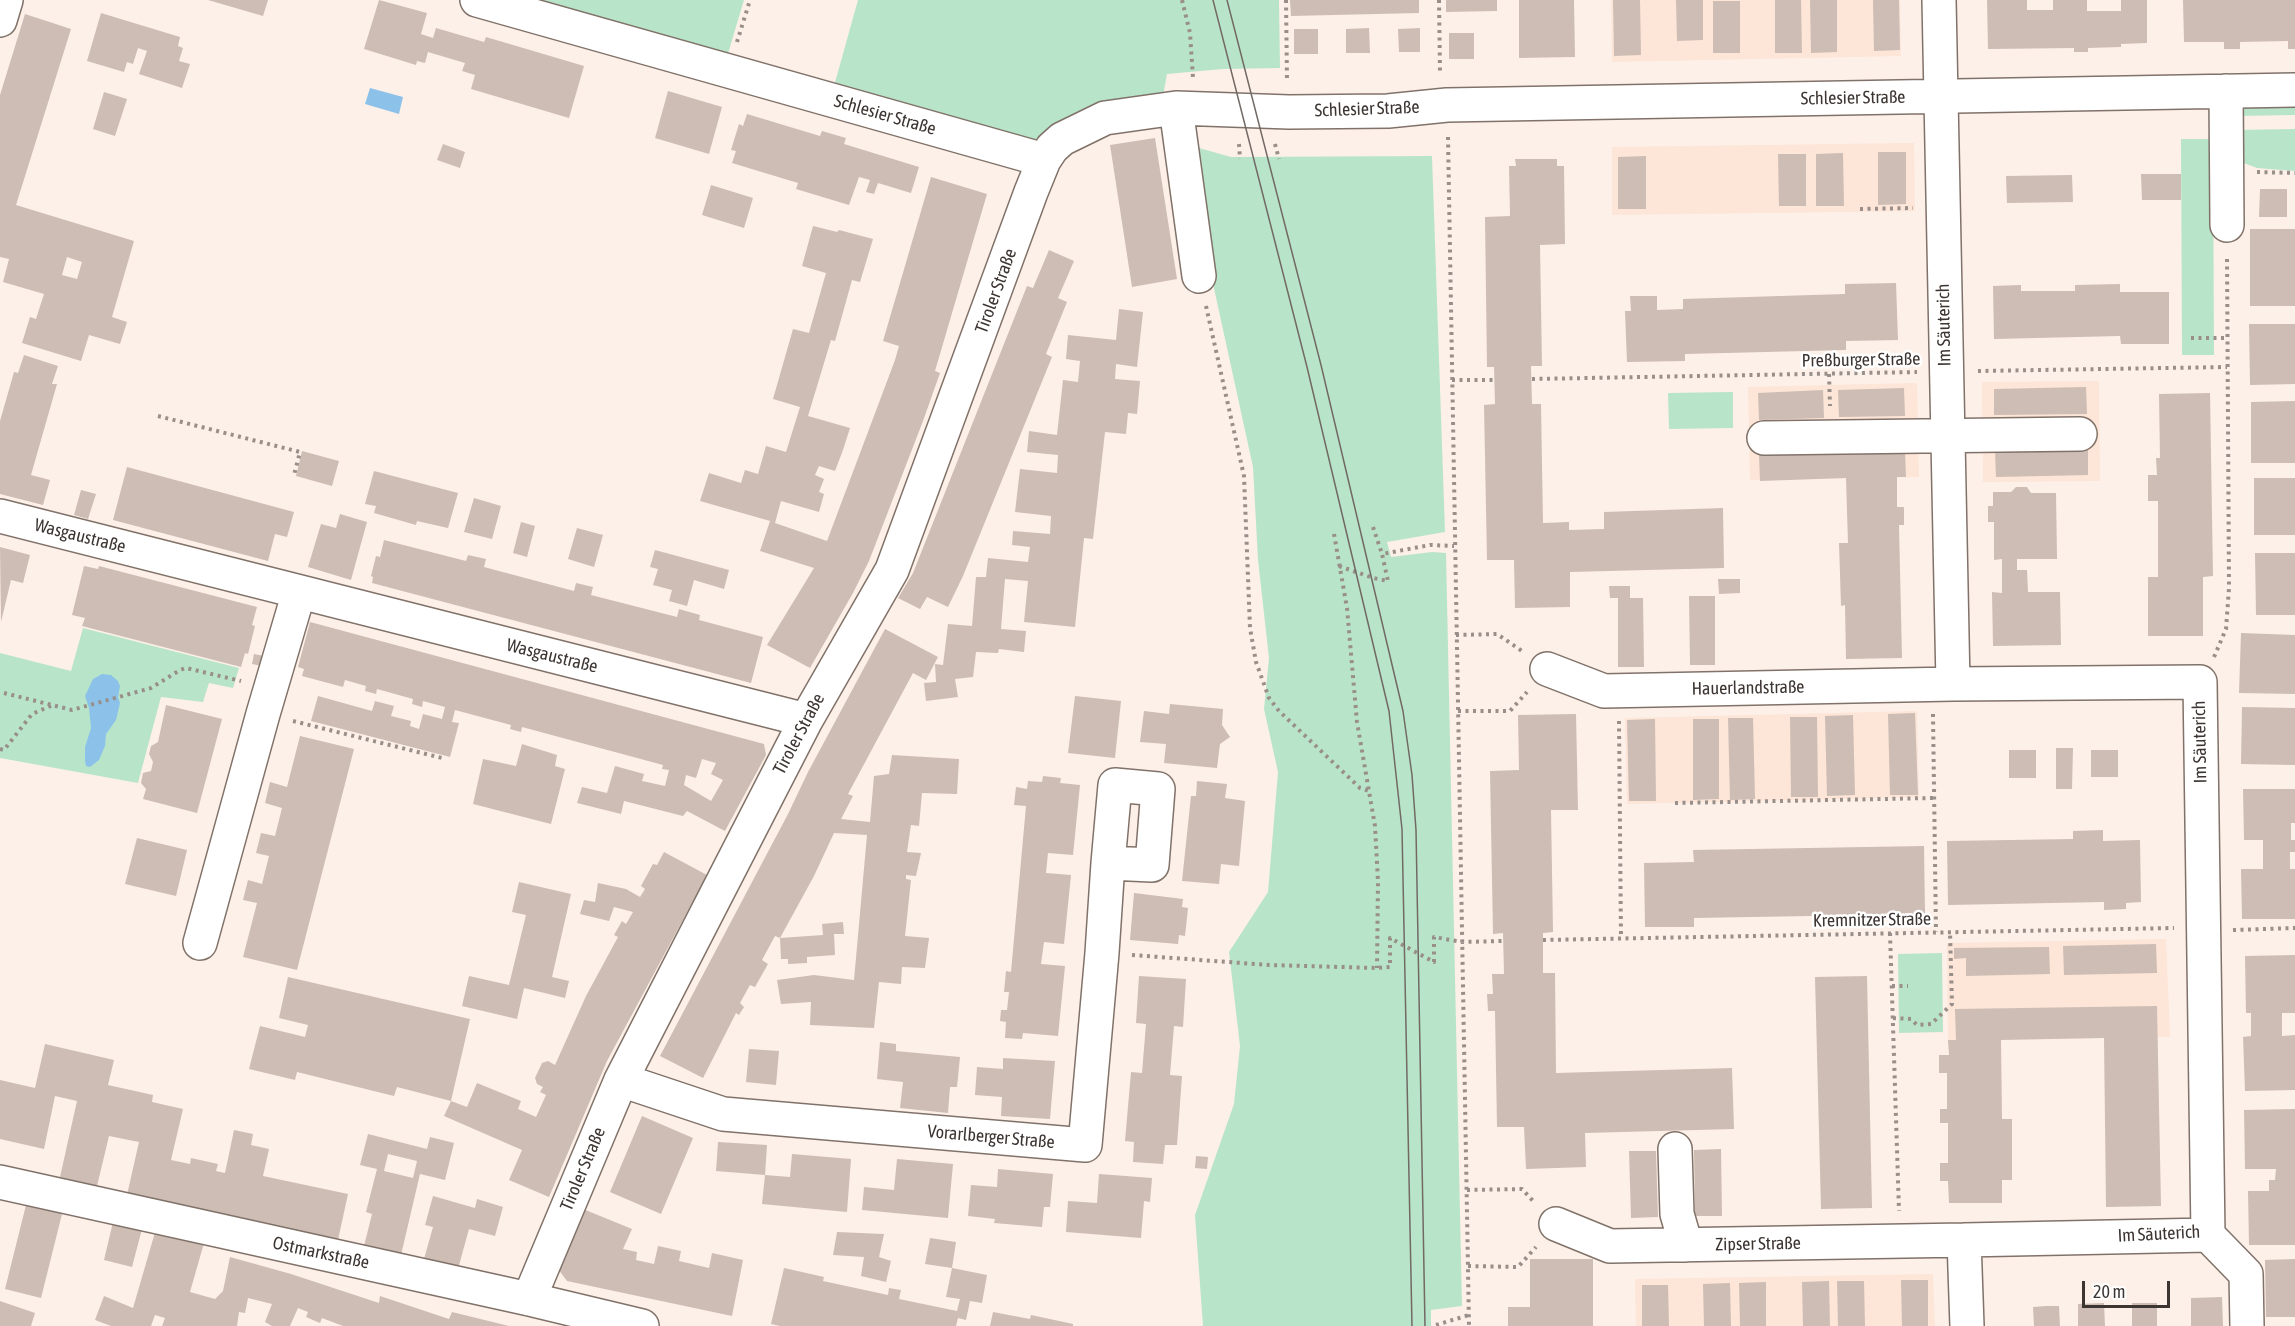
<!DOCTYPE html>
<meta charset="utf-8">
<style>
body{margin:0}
#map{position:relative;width:2295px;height:1326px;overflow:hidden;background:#fdf0e8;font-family:"Asap Condensed",sans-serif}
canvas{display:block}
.scale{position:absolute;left:2082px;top:1281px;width:88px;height:27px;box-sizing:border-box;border:3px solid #3c3532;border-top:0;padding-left:8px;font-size:18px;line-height:21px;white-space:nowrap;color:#3c3532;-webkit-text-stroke:4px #fff;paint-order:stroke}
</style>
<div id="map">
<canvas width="2295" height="1326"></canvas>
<div class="scale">20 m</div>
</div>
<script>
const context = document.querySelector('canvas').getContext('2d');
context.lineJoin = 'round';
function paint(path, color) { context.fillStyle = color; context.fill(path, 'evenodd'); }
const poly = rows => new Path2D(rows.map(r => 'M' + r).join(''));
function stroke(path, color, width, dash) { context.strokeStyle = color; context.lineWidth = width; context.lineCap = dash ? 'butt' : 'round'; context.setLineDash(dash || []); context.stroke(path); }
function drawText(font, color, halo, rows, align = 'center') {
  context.font = font + ' "Asap Condensed",sans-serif'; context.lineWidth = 5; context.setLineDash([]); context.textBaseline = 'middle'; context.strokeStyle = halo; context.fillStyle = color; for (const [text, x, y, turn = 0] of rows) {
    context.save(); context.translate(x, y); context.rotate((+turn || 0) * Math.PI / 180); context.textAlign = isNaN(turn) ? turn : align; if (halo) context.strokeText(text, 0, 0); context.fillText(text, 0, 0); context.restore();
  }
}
paint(poly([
 [1611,0,1900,0,1901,56,1612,62],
 [1914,143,1915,211,1612,215,1612,147],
 [2099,381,2100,481,1983,482,1982,382],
 [1917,383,1919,477,1750,480,1748,387],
 [1917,711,1919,797,1627,804,1625,718],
 [2166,939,2170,1037,1948,1040,1947,943],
 [1933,1274,1935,1326,1636,1326,1635,1279]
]), '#fde5d7');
paint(poly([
 [530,0,744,0,727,57],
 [858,0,1279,0,1280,68,1223,69,1167,74,1163,96,1094,104,1047,138,1030,140,834,86],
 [2295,104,2295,115,2235,116,2235,105],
 [2295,129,2295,171,2257,168,2233,159,2233,130],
 [2181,139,2213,139,2214,355,2182,355],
 [1192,146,1231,157,1432,156,1445,532,1387,542,1391,557,1432,552,1446,553,1462,1306,1431,1310,1431,1326,1203,1326,1195,1215,1234,1104,1240,1046,1229,952,1268,892,1278,772,1264,709,1269,658,1258,560,1253,467,1210,270],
 [1733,392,1733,428,1669,429,1668,393],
 [83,628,239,668,233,688,209,683,203,702,161,697,138,783,0,758,0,653,71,671],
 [1942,953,1943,1032,1899,1033,1898,954]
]), '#b8e5c9');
paint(poly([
 [370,88,403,97,399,114,365,104],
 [102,674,111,675,118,681,120,686,118,697,120,703,116,720,106,734,105,746,99,760,90,767,86,766,85,761,85,747,91,728,89,708,85,696,93,679]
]), '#8cc2e9');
paint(poly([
 [208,0,268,0,263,16],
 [379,0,427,13,421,34,433,38,436,28,484,42,486,37,584,66,569,118,471,89,475,75,462,71,465,63,428,52,425,63,417,61,416,65,364,49],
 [1290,0,1419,0,1419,13,1291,16],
 [1446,0,1497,0,1497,11,1446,12],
 [1519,0,1574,0,1575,57,1519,58],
 [1613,0,1640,0,1641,55,1614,56],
 [1676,0,1703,0,1703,40,1677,41],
 [1775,0,1801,0,1802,53,1775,53],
 [1810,0,1837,0,1837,52,1811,53],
 [1873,0,1899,0,1900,50,1874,51],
 [1987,0,2027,0,2027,10,2053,10,2053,0,2087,0,2087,11,2121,11,2121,0,2147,0,2147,43,2121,44,2121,47,2088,48,2088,52,2074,52,2074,48,1988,49],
 [2183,0,2295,0,2295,49,2288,49,2288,41,2240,42,2240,49,2224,49,2224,42,2184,42],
 [1713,1,1740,1,1740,53,1713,53],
 [101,13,180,37,178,46,183,48,179,61,190,64,182,88,139,74,147,51,138,48,133,64,127,62,124,72,87,61],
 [25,14,71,29,16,205,134,241,112,317,127,322,120,344,89,335,81,361,22,343,30,317,36,319,44,294,3,282,9,259,0,257,0,95],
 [67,257,82,262,77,279,62,275],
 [1369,28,1370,53,1346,53,1346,29],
 [1420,28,1420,52,1399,52,1398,29],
 [1294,29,1318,29,1318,54,1294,54],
 [1449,33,1474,33,1474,59,1449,59],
 [668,91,722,107,709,154,655,138],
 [104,92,127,99,115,136,93,129],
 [747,114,820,136,822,131,846,138,844,144,919,167,911,193,878,183,874,194,866,192,870,180,859,177,849,205,796,189,798,183,732,163,736,151,731,150,739,124,743,126],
 [1155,138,1177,279,1132,287,1110,145],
 [443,144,465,152,460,168,437,160],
 [1878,152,1906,152,1906,204,1878,205],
 [1843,153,1844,206,1816,206,1816,154],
 [1778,154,1806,154,1806,206,1779,206],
 [1646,156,1646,209,1618,209,1618,157],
 [1515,159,1557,159,1557,166,1564,166,1565,244,1540,245,1542,366,1531,366,1532,404,1541,404,1543,523,1569,522,1569,530,1604,529,1604,512,1723,508,1724,568,1570,572,1570,607,1515,608,1514,560,1487,560,1484,405,1495,404,1494,367,1487,367,1485,217,1510,216,1509,166,1516,166],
 [2141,174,2181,174,2181,200,2142,200],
 [2072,175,2073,202,2007,203,2006,176],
 [931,177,987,194,935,371,940,373,923,421,869,561,853,593,810,668,767,645,814,568,760,551,770,521,700,501,709,473,741,483,745,470,758,474,766,446,786,452,800,407,773,399,793,329,809,333,826,273,802,266,813,226,837,232,839,230,873,239,860,282,852,280,835,341,831,340,808,416,850,428,843,450,835,471,819,466,815,475,824,479,819,492,824,494,819,512,781,501,775,523,827,541,895,360,899,346,883,341],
 [711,185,753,198,744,228,702,215],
 [2260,189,2287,189,2287,217,2259,217],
 [2250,229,2295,229,2295,306,2250,306],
 [1049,250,1074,261,1058,298,1067,302,1046,354,1052,357,963,576,948,607,927,597,920,609,898,598,913,573,1027,286,1033,288],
 [1896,283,1898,340,1846,341,1846,350,1685,354,1685,361,1627,362,1625,311,1631,311,1630,296,1657,296,1657,310,1683,309,1683,299,1845,294,1845,284],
 [2120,284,2120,292,2169,292,2169,344,2121,344,2120,336,1994,339,1993,286,2021,285,2021,291,2075,291,2075,285],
 [1119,309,1143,312,1137,367,1116,364,1115,379,1140,381,1137,414,1128,413,1126,434,1105,432,1093,539,1084,538,1075,627,1024,622,1028,581,1005,579,1001,629,1026,631,1024,652,999,649,998,653,976,652,973,677,955,679,958,697,926,701,924,683,936,682,935,664,943,665,948,624,972,626,976,577,986,577,988,558,1028,562,1030,547,1012,545,1013,531,1050,534,1051,516,1015,512,1020,469,1057,473,1058,455,1027,452,1029,431,1057,435,1063,380,1078,382,1080,361,1066,359,1068,335,1116,340],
 [2249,324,2295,324,2295,384,2250,385],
 [24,355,58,366,52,384,57,384,31,475,50,480,43,505,0,494,0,421,14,372,18,373],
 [2086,387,2087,414,1994,415,1994,389],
 [1904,388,1905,416,1839,417,1838,390],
 [1823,390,1824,418,1759,420,1758,393],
 [2210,393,2213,576,2203,577,2203,636,2148,636,2148,577,2158,577,2158,501,2148,501,2148,475,2157,475,2156,458,2160,458,2159,394],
 [2295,401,2295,463,2251,463,2251,402],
 [2088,449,2088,475,1996,477,1995,450],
 [302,451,339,461,332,486,296,476],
 [1905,451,1906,477,1897,477,1897,507,1904,507,1904,525,1899,525,1902,658,1846,659,1845,605,1841,606,1839,543,1848,543,1846,478,1760,481,1759,455],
 [127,467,294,512,287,537,275,534,268,561,113,520],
 [374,471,458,493,448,528,417,521,416,525,374,513,376,506,365,504],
 [2254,478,2295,478,2295,535,2254,535],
 [2016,487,2027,487,2031,493,2056,493,2057,559,2017,559,2017,570,2027,570,2028,592,2060,592,2061,645,1993,646,1992,592,2002,593,2002,559,1994,560,1994,522,1988,522,1988,506,1993,506,1993,492,2011,492],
 [81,490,96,494,88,519,74,515],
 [474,498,501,506,492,539,464,532],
 [340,514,367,522,351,580,308,567,321,524,336,528],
 [521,522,535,526,527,557,513,553],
 [577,528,603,535,594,567,568,559],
 [384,540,466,561,468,555,486,559,484,567,574,591,576,583,593,587,591,595,677,617,679,609,700,615,699,620,763,637,751,683,372,583,373,577,371,576,376,556,380,557],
 [0,547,30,555,23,583,11,580,1,622],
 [655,550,729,570,724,589,694,580,687,606,669,601,672,590,653,585,658,569,650,567],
 [2255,553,2295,553,2295,615,2256,615],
 [84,566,98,569,99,566,257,607,252,625,255,626,248,654,245,653,241,667,82,626,85,618,72,615],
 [1718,579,1740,579,1740,593,1719,594],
 [1609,586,1630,586,1630,598,1643,598,1644,667,1618,667,1618,598,1610,598],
 [1689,596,1715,596,1715,665,1690,665],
 [310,622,764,744,766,755,725,831,687,811,683,816,624,801,621,814,577,803,582,787,607,793,615,766,644,774,642,781,665,786,669,770,662,769,663,765,522,727,521,732,510,729,511,725,455,710,452,722,459,723,450,757,311,721,318,696,372,711,375,701,394,706,391,716,411,721,410,726,419,729,423,714,442,719,445,707,423,701,422,707,412,704,413,699,377,689,376,694,365,691,366,686,345,680,343,687,302,676,304,669,298,667],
 [702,759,716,763,711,774,723,780,711,801,684,785,686,775,696,778],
 [885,629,938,657,926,680,913,673,848,794,853,796,841,819,870,822,874,776,889,774,892,755,959,759,957,794,922,793,919,826,911,825,907,852,921,853,916,876,906,875,906,879,911,880,905,936,929,938,925,968,902,967,901,984,879,982,874,1028,810,1025,811,1002,781,1004,777,980,814,975,854,980,867,835,834,833,814,876,780,938,823,935,822,924,843,922,844,934,834,934,835,955,807,957,807,963,788,964,788,959,781,959,780,938,775,936,762,960,768,964,755,987,750,985,740,1003,744,1007,739,1015,736,1013,703,1078,660,1056,788,814,808,772],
 [2241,633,2295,635,2295,694,2239,693],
 [254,654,264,656,262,666,252,664],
 [1075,696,1121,701,1115,758,1068,753],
 [1170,704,1223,709,1222,725,1230,737,1220,744,1217,768,1164,763,1166,744,1140,742,1144,711,1169,714],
 [166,705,222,719,197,813,143,799,146,789,141,783,143,773,151,771,153,762,149,754,151,746,158,742],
 [2242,707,2295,708,2295,765,2241,764],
 [1915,713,1918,795,1890,795,1888,714],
 [1576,714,1578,810,1551,810,1553,932,1543,933,1543,973,1555,973,1556,1073,1732,1068,1734,1129,1585,1133,1586,1167,1526,1169,1524,1127,1497,1127,1495,1011,1488,1011,1487,994,1493,994,1492,974,1504,974,1503,933,1493,934,1490,771,1519,770,1518,715],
 [1853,715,1855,795,1827,796,1825,716],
 [1790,717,1817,717,1818,797,1791,797],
 [1728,718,1753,718,1755,799,1730,800],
 [1655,719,1656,801,1629,801,1627,720],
 [1693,719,1719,719,1719,799,1693,800],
 [300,736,354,749,297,970,243,957,257,903,243,900,248,880,262,884,269,856,256,853,261,833,275,836,282,808,265,803,270,782,287,787],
 [522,744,557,755,555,766,565,769,551,824,473,804,483,759,516,766],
 [2056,748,2073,748,2072,789,2056,789],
 [2009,750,2036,750,2036,778,2009,778],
 [2091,750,2118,750,2118,777,2091,777],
 [1043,776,1061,778,1060,783,1080,785,1073,855,1048,853,1046,873,1071,875,1064,944,1044,942,1041,964,1065,966,1058,1036,1023,1033,1022,1039,1005,1038,1006,1022,1000,1021,1001,1010,1007,1010,1009,992,1004,992,1006,971,1011,972,1026,806,1014,805,1016,787,1027,789,1028,781,1042,782],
 [1197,781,1227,784,1225,798,1245,801,1239,866,1221,864,1219,884,1182,881,1191,796,1196,796],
 [2243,789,2295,789,2295,823,2291,823,2291,840,2295,840,2295,852,2290,852,2290,869,2295,869,2295,919,2242,919,2241,869,2263,869,2263,840,2244,840],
 [2103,830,2103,841,2140,840,2141,902,2126,903,2126,909,2104,910,2104,902,1948,905,1947,841,2073,839,2073,831],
 [137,838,187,850,176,896,125,884],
 [1924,846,1925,914,1694,918,1694,927,1645,927,1644,863,1694,862,1693,850],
 [664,852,707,875,607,1061,549,1197,509,1180,522,1150,444,1116,451,1101,467,1107,477,1083,521,1101,518,1109,536,1117,546,1095,540,1092,543,1087,537,1084,535,1078,542,1063,548,1061,555,1065,586,996,618,937,614,935,622,921,626,924,633,912,614,907,609,921,580,914,584,900,595,902,598,883,626,889,640,897,645,889,641,886,653,864,657,865],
 [519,882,571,894,552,977,569,981,565,998,524,988,517,1019,462,1006,469,976,509,985,526,915,512,912],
 [1134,893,1183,899,1182,907,1188,908,1185,936,1179,935,1178,944,1130,940],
 [2156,944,2157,973,2064,975,2063,946],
 [2049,947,2050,974,1966,976,1966,958,1954,959,1954,948],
 [2295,955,2295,1013,2282,1013,2282,1036,2295,1035,2295,1090,2245,1091,2243,1037,2251,1036,2251,1013,2246,1013,2245,956],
 [1139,976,1186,979,1183,1027,1174,1026,1170,1075,1182,1076,1177,1145,1165,1145,1163,1164,1133,1162,1134,1142,1125,1141,1131,1072,1142,1073,1146,1024,1136,1023],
 [1867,976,1872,1208,1821,1209,1815,977],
 [288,977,470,1019,451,1101,397,1087,394,1096,297,1072,295,1080,249,1069,260,1026,305,1037,308,1025,279,1018],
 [2157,1006,2161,1206,2106,1207,2104,1038,2001,1040,2002,1119,2012,1119,2012,1180,2002,1180,2002,1203,1949,1203,1948,1181,1940,1181,1940,1163,1948,1163,1948,1123,1940,1123,1940,1109,1947,1109,1947,1073,1939,1073,1939,1055,1949,1055,1948,1040,1956,1040,1955,1009],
 [880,1042,896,1044,896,1051,960,1057,957,1087,950,1087,948,1113,900,1108,903,1082,877,1079],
 [45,1044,114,1060,108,1085,153,1095,152,1102,183,1109,171,1160,190,1164,191,1158,218,1164,216,1171,225,1173,234,1130,253,1134,251,1145,269,1149,263,1176,348,1194,338,1240,127,1195,139,1142,109,1136,97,1186,60,1177,77,1101,55,1096,44,1149,0,1139,0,1080,35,1088],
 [749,1049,779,1051,776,1085,746,1082],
 [1003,1058,1055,1061,1050,1119,1001,1116,1002,1097,975,1095,977,1067,1003,1069],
 [2295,1109,2295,1245,2249,1245,2248,1191,2269,1191,2269,1180,2275,1180,2276,1169,2245,1169,2244,1110],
 [642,1116,693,1138,661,1214,610,1192],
 [368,1134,427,1149,430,1137,454,1143,445,1180,420,1174,401,1255,364,1246,372,1214,366,1212,377,1169,360,1165],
 [388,1154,417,1161,413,1178,384,1171],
 [718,1142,767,1145,765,1175,716,1171],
 [1721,1149,1722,1216,1695,1216,1694,1150],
 [1629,1151,1656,1151,1658,1217,1631,1218],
 [792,1154,851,1159,847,1212,762,1204,765,1175,790,1177],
 [1196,1156,1208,1157,1207,1169,1195,1168],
 [897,1159,953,1164,948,1218,862,1210,864,1187,894,1190],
 [998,1169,1053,1174,1050,1207,1044,1207,1042,1227,994,1223,995,1219,968,1216,971,1185,997,1187],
 [1099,1174,1152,1178,1150,1202,1144,1201,1141,1238,1066,1232,1068,1201,1097,1203],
 [433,1196,475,1208,477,1199,503,1207,495,1236,469,1229,458,1269,424,1259,433,1227,425,1225],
 [28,1197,64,1206,41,1298,5,1289],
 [583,1209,632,1229,623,1249,637,1252,636,1260,654,1264,658,1246,681,1251,679,1261,709,1268,712,1253,743,1260,732,1316,567,1281,558,1269],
 [113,1222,142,1229,132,1267,104,1260],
 [156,1229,204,1243,190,1292,215,1299,223,1291,230,1257,291,1274,379,1303,380,1296,449,1319,452,1312,509,1326,343,1326,322,1318,320,1323,306,1317,308,1312,298,1308,290,1326,272,1326,265,1322,272,1304,248,1298,245,1313,239,1312,237,1326,162,1326,165,1318,155,1315,151,1326,111,1326,95,1320,104,1296,133,1308],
 [837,1232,884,1234,879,1257,891,1261,886,1282,861,1276,864,1257,833,1255],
 [930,1238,956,1242,952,1268,925,1264],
 [1530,1259,1593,1259,1593,1326,1508,1326,1508,1307,1530,1307],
 [2295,1259,2295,1317,2266,1317,2265,1260],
 [784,1268,824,1277,823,1281,888,1295,889,1288,901,1290,899,1299,957,1311,960,1299,946,1297,952,1268,987,1275,982,1303,970,1301,966,1320,958,1318,956,1326,780,1326,771,1324],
 [1901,1280,1928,1280,1928,1326,1902,1326],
 [1829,1281,1830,1326,1803,1326,1802,1282],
 [1837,1281,1864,1281,1865,1326,1838,1326],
 [1766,1282,1766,1326,1740,1326,1739,1283],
 [1730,1283,1731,1326,1704,1326,1703,1284],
 [1642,1285,1668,1285,1669,1326,1642,1326],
 [2222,1297,2223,1326,2191,1326,2191,1298],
 [0,1301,35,1313,31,1326,0,1326],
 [2104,1303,2105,1326,2078,1326,2078,1304],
 [2132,1303,2157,1303,2157,1326,2132,1326],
 [2046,1306,2059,1306,2060,1326,2034,1326,2033,1307],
 [993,1312,1030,1319,1031,1315,1073,1324,1073,1326,990,1326]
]), '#cdbdb4');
const minor = poly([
 [477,0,1044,160],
 [1939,0,1953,684,2200,682,2208,1235,1964,1240,1967,1326],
 [0,20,6,0],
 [2226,91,2227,225],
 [1176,108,1199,276],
 [1764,438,2080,434],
 [0,516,806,720],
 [1547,669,1604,691,1953,684],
 [200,943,263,714,299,592],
 [621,1080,723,1114,1085,1145,1102,953,1108,863,1115,785,1158,789,1152,865,1108,863],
 [1675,1149,1677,1214,1686,1245],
 [0,1182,529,1299,642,1326],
 [1556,1224,1610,1246,1964,1240],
 [2208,1235,2246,1274,2247,1326],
 [529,1299,621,1080,806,720,892,570,1031,192,1044,160,1052,148,1062,139,1105,118,1176,108,1289,112,1388,111,1447,105,2295,90]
]);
stroke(minor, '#807269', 36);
stroke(poly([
 [1182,0,1190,33,1193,78],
 [1286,0,1287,80],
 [1439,0,1440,73],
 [737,42,750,0],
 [1448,137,1469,1326],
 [1239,144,1240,159],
 [1275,144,1279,159],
 [2257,172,2295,173],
 [1860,209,1913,208],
 [1206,306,1244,476,1250,628,1256,662,1269,698,1279,711,1360,788,1369,791],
 [2191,338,2227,338],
 [1978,371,2227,367],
 [1829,374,1830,406],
 [1532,379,1917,372],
 [1452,380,1494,380],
 [158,416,300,452,294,475],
 [1373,527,1382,554],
 [1334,534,1347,608,1357,722,1375,826,1378,881,1377,968],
 [1339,566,1373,578,1388,581,1382,554,1430,545,1454,546],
 [1456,635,1497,634,1522,651],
 [2214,657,2226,629,2229,588,2227,256],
 [4,693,72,710,151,688,180,670,186,668,241,681],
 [1458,711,1510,711,1527,692],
 [1933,714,1936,932],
 [293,721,442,758],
 [1619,721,1621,938],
 [0,749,4,750,32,714,53,705],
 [1675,803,1934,798],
 [2233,930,2295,928],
 [1890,933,1899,1211],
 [1543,940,2174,928],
 [1132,955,1269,965,1377,968,1390,967,1390,938,1434,962,1434,937,1462,942,1503,941],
 [1892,986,1908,986],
 [1893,1018,1911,1019,1917,1025,1931,1024,1952,1004,1950,932],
 [1467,1190,1522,1189,1534,1202],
 [1468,1266,1518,1267,1536,1247],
 [1436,1325,1469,1315]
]), '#998f8a', 4, [3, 4.5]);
stroke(minor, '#fff', 33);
stroke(poly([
 [1213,0,1307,367,1389,711,1402,829,1412,1326],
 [1227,0,1321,365,1403,711,1412,775,1416,830,1425,1326]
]), '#726965', 1.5);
drawText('18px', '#3c3532', '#fff', [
 ["Schlesier Straße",1853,98,-1],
 ["Schlesier Straße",1367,109,-2],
 ["Schlesier Straße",885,115,16],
 ["Tiroler Straße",996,291,-70],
 ["Im Säuterich",1944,325,-91],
 ["Preßburger Straße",1861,360,-1],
 ["Wasgaustraße",80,536,14],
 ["Wasgaustraße",552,656,14],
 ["Hauerlandstraße",1748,688,-1],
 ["Tiroler Straße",799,734,-62],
 ["Im Säuterich",2200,742,-91],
 ["Kremnitzer Straße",1872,920,-1],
 ["Vorarlberger Straße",991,1137,5],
 ["Tiroler Straße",583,1169,-67],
 ["Im Säuterich",2159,1234,-3],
 ["Zipser Straße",1758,1244,-1],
 ["Ostmarkstraße",321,1253,12]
]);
</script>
